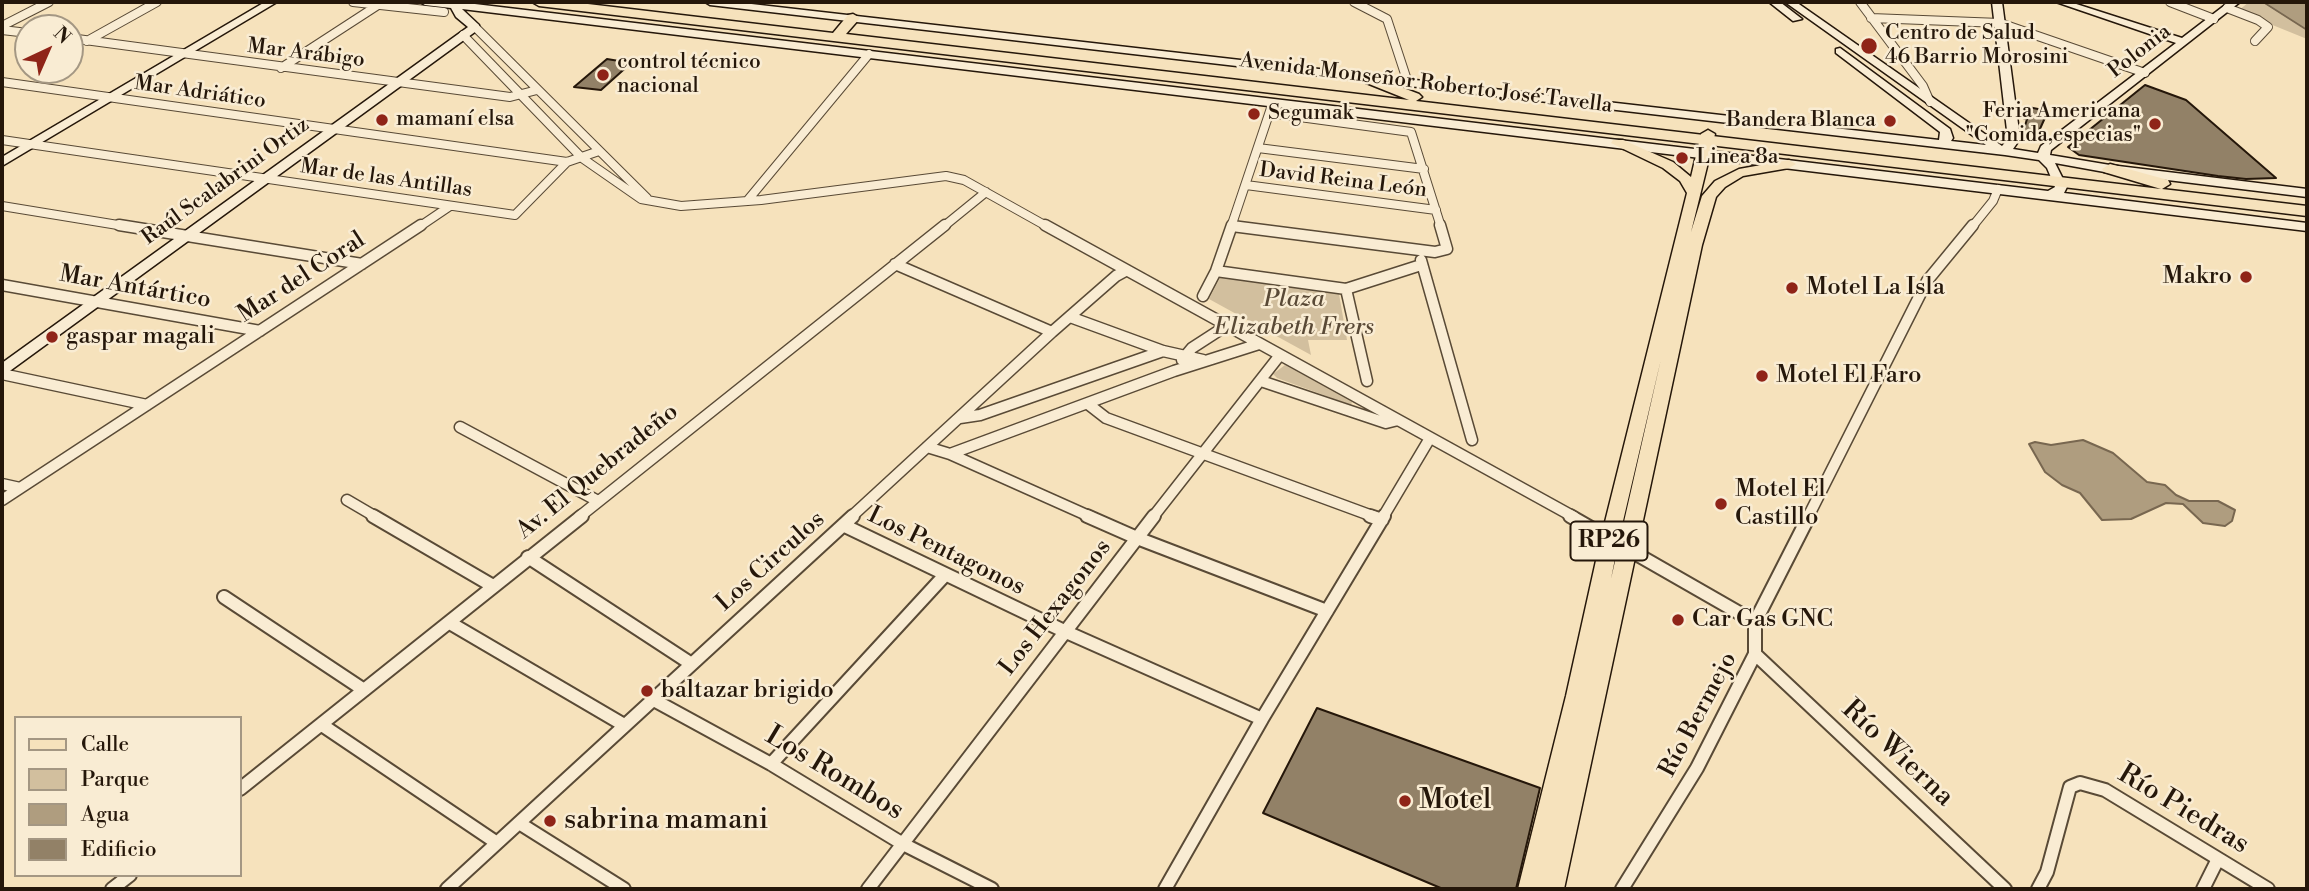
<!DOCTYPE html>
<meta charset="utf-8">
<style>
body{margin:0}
#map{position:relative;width:2309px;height:891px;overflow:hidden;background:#f6e2bc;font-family:"Libre Bodoni",serif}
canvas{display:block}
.frame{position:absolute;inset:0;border:4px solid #25170a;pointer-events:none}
.legend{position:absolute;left:14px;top:716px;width:228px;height:161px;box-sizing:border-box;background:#f9ecd3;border:2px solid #a49783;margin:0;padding:9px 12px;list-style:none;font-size:21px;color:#25170a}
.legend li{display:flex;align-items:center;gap:14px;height:35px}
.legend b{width:35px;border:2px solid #a49783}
.north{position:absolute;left:14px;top:14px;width:70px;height:70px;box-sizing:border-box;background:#f9ecd3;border:2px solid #a49783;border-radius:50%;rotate:44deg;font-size:19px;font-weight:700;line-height:28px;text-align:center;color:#25170a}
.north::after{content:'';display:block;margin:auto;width:24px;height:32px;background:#8f2418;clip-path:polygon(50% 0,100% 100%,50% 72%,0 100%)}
</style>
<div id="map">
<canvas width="2309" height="891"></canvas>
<div class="frame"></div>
<ul class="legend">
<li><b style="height:9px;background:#f6e2bc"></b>Calle</li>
<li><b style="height:19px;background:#d2bf9e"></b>Parque</li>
<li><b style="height:19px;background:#af9d7f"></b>Agua</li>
<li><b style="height:19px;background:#928167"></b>Edificio</li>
</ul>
<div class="north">N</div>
</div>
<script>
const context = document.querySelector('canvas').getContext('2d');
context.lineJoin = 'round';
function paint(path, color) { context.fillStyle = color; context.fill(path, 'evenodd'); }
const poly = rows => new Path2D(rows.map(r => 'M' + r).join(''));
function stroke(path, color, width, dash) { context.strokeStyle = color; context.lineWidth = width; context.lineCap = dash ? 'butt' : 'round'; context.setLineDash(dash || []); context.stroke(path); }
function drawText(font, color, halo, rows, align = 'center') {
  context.font = font + ' "Libre Bodoni",serif'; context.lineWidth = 5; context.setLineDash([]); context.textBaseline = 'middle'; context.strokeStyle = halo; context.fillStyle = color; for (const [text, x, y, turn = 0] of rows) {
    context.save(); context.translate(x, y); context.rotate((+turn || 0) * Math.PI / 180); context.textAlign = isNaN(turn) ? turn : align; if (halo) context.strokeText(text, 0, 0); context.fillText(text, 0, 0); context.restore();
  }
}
paint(poly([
 [2249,2,2261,2,2307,31,2307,39,2238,11],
 [1222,274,1333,291,1339,294,1347,340,1308,340,1311,355,1209,299],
 [1285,365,1352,402,1351,405,1277,378,1273,374]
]), '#d2bf9e');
const water = poly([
 [2263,2,2307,2,2307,30,2263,2],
 [2083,440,2113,453,2147,482,2165,485,2176,495,2189,501,2218,501,2235,510,2232,521,2225,526,2203,523,2183,504,2166,503,2131,519,2102,520,2080,493,2062,485,2045,472,2029,444,2035,442,2051,445,2083,440]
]);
paint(water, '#af9d7f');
stroke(water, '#786750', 2);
const building = poly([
 [607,59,631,63,601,90,574,87,607,59],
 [2145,85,2186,100,2276,178,2246,179,2218,176,2079,155,2068,147,2145,85],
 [2028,107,2048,111,2035,140,2022,136,2027,119,2023,118,2028,107],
 [1317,708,1540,788,1516,889,1443,889,1263,813,1317,708]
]);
paint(building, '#928167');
stroke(building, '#25170a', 2);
const streetFar2 = poly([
 [353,2,444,12],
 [1354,2,1387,19,1408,83],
 [1860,2,1923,86,1930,102],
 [2170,2,2214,19],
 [2227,8,2258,20,2268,27,2255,41],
 [1871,18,2000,23,2145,73],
 [2,26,49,2],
 [475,27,647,198],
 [2,30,28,33],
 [463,35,582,158,641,199,681,206,761,200,946,176,964,180,1048,227],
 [70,38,510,97,537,90],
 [87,41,157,2],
 [281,68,378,5],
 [2,82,567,162,599,151],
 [1270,113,1411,132,1441,227],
 [2,140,515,215,567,162],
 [1258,148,1424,169],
 [1246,185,1436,210],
 [747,201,869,54],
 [2,206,130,227],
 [1232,226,1237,227],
 [419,227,450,206],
 [943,227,986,192],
 [1231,227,1271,108],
 [1972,227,1993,201,1998,189]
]);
const streetFar1 = poly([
 [119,225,362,264],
 [1045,225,1574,517],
 [1232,226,1435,252,1447,249,1440,225],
 [1421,260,1472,440],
 [895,264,1052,332],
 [1216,271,1346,289,1421,265],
 [2,285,260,331],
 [1346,289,1367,381],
 [1203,296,1216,271,1232,225],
 [1070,317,1163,351,1203,360],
 [1182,360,1192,348,1226,326],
 [2,374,147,405],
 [1261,381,1386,423,1398,420],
 [1088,404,1106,418,1375,517],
 [960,418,980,415,1163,351],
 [460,427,598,501],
 [927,447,950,454,1091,517],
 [950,454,1174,371,1259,344],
 [2,484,20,488],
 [2,500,421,225],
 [347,500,376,517],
 [579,517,945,225],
 [851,517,1052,332,1116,276,1127,270],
 [1153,517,1280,355],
 [1383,517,1430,438],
 [1808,517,1927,281,1973,225]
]);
const street = poly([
 [373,516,493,586],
 [1087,516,1137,538,1327,611],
 [1370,516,1382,520],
 [1570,516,1755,622],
 [843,525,1064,631,1262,719],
 [528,557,690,663],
 [224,597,364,690],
 [450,623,624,725],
 [1755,654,2005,889],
 [652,699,771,764,903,844,992,889],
 [322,725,497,843],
 [771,764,945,575],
 [240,789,582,516],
 [519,823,624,889],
 [112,889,130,875],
 [447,889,853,516],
 [868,889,1154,516],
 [1165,889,1262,719,1384,516],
 [1622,889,1697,768,1755,654,1755,622,1809,516],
 [2038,889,2047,872,2070,787,2080,783,2105,790,2268,889],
 [2203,889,2218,859]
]);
const secondary = poly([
 [265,2,277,2,2,166,2,157,265,2],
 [420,2,458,2,2048,191,2055,187,2047,168,2039,160,2005,155,710,5,705,2,734,2,1939,140,1940,132,1836,53,1836,49,1840,48,1950,129,1953,138,1951,141,1986,145,1785,2,1796,2,2002,146,2008,139,1992,2,2002,2,2020,139,2013,149,2038,153,2041,146,2176,43,2056,2,2070,2,2182,38,2229,2,2240,2,2051,150,2050,155,2110,165,2307,189,2307,197,2110,173,2055,163,2067,187,2064,193,2307,223,2307,231,462,9,479,25,479,29,7,373,2,375,2,363,468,27,456,17,451,8,425,5,420,2],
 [1769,2,1780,2,1802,19,1793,21,1769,2]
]);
const primary = poly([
 [1708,130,1715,134,1691,232,1702,196,1715,181,1739,169,1789,160,1796,164,1789,168,1743,176,1725,187,1716,197,1702,245,1564,889,1518,889,1566,696,1601,538,1687,193,1680,181,1663,168,1611,143,1613,140,1623,140,1673,162,1691,177,1701,134,1708,130],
 [1661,359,1611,579,1619,538,1661,359]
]);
const highway = poly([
 [532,2,571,2,833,33,848,15,853,14,860,18,846,34,1409,100,1359,80,1357,77,1359,74,1364,73,1419,94,1422,97,1416,101,2161,189,2104,172,2102,169,2110,164,2168,180,2170,184,2162,189,2307,206,2307,216,539,6,532,2]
]);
stroke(streetFar2, '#594a36', 10);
stroke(streetFar1, '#594a36', 13);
stroke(street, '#594a36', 16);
stroke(secondary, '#25170a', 3);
stroke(primary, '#25170a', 3);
stroke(highway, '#25170a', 3);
stroke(streetFar2, '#f9ecd3', 8);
stroke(streetFar1, '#f9ecd3', 10);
stroke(street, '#f9ecd3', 12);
paint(secondary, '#f9ecd3');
paint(primary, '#f6e2bc');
paint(highway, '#f6e2bc');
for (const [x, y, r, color] of [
 [1869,46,9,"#8f2418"],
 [603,75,7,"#8f2418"],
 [1254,114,7,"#8f2418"],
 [382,120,7,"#8f2418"],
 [1890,121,7,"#8f2418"],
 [2155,124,7,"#8f2418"],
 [1682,158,7,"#8f2418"],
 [2246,277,7,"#8f2418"],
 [1792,288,7,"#8f2418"],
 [52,337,7,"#8f2418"],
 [1762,376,7,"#8f2418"],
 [1721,504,7,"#8f2418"],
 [1678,620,7,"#8f2418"],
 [647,691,7,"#8f2418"],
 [1405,801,7,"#8f2418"],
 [550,821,7,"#8f2418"]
]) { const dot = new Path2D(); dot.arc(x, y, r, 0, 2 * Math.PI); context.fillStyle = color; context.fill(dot); stroke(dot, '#f9ecd3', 2.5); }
drawText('21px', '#25170a', '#f9ecd3', [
 ["Centro de Salud",1885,34],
 ["46 Barrio Morosini",1885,58],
 ["control técnico",617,63],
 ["nacional",617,87],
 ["Feria Americana",2141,112,"right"],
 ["\"Comida,especias\"",2141,136,"right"],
 ["Segumak",1268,114],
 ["mamaní elsa",396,120],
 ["Bandera Blanca",1876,121,"right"],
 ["Linea 8a",1696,158]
], 'left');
drawText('21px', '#25170a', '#f9ecd3', [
 ["Polonia",2140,52,-38],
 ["Mar Arábigo",306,54,7],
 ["Avenida Monseñor Roberto José Tavella",1426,84,7],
 ["Mar Adriático",200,93,8],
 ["Mar de las Antillas",386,179,8],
 ["David Reina León",1343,181,7],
 ["Raúl Scalabrini Ortiz",226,182,-36]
]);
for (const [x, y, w] of [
 [1609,541,77]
]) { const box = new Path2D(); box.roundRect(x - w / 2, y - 19.5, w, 39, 5); context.fillStyle = '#f9ecd3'; context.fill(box); stroke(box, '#25170a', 2); }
drawText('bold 23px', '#25170a', null, [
 ["RP26",1609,541]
]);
drawText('24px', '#25170a', '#f9ecd3', [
 ["Makro",2232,277,"right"],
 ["Motel La Isla",1806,288],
 ["gaspar magali",66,337],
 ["Motel El Faro",1776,376],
 ["Motel El",1735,490],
 ["Castillo",1735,518],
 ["Car Gas GNC",1692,620],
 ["baltazar brigido",661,691]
], 'left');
drawText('24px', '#25170a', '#f9ecd3', [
 ["Mar del Coral",302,278,-33],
 ["Mar Antártico",135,288,10],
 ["Av. El Quebradeño",598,472,-39],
 ["Los Pentagonos",946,552,26],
 ["Los Circulos",771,562,-42],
 ["Los Hexagonos",1056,608,-52],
 ["Río Bermejo",1699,715,-62]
]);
drawText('italic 24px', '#594936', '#f9ecd3', [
 ["Plaza",1294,300],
 ["Elizabeth Frers",1294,328]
]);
drawText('28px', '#25170a', '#f9ecd3', [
 ["Río Wierna",1897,754,43],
 ["Los Rombos",834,774,31],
 ["Río Piedras",2183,810,31]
]);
drawText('28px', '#25170a', '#f9ecd3', [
 ["Motel",1419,801],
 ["sabrina mamani",564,821]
], 'left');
</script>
